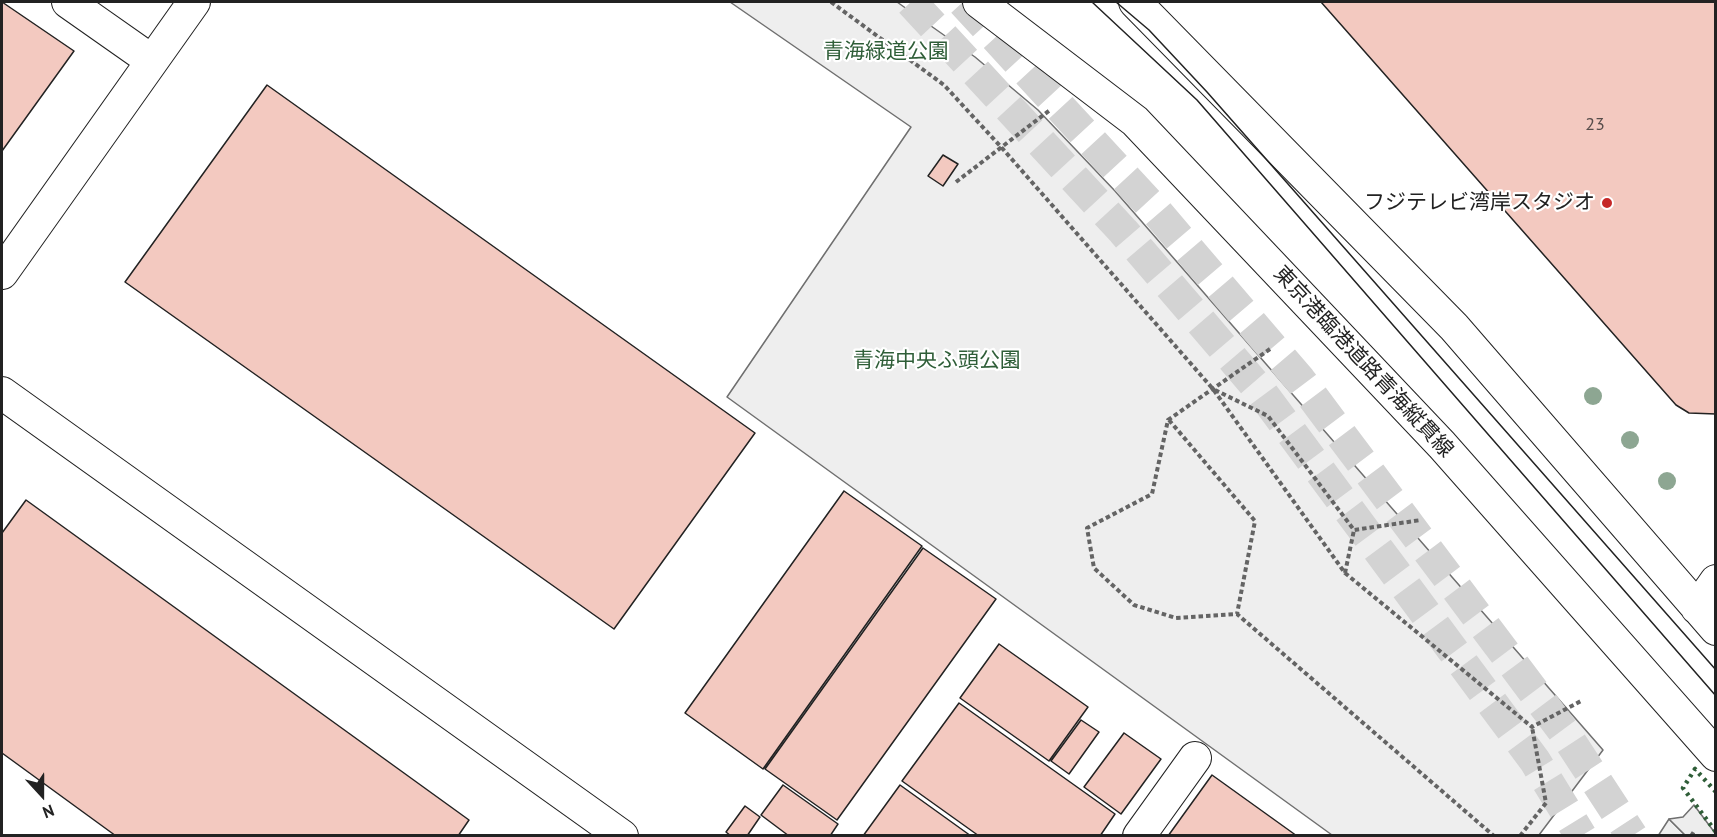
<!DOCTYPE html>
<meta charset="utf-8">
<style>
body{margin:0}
#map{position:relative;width:1717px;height:837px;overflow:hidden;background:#fff;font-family:"PT Sans",sans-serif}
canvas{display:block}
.frame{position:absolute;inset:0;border:3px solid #222;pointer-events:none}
.north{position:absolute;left:12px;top:765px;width:60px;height:60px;-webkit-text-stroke:4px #fff;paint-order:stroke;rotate:159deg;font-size:16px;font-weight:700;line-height:24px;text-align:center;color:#222}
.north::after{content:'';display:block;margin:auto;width:21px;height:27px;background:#222;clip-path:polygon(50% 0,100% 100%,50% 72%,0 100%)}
</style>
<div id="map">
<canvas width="1717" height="837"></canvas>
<div class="frame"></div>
<div class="north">N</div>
</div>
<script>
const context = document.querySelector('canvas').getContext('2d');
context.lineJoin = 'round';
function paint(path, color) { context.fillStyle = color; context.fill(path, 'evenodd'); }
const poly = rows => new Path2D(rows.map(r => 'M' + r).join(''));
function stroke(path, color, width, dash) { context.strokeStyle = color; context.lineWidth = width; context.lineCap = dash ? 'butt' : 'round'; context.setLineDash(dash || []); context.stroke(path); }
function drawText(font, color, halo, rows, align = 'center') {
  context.font = font + ' "PT Sans","Noto Sans JP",sans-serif'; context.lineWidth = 4.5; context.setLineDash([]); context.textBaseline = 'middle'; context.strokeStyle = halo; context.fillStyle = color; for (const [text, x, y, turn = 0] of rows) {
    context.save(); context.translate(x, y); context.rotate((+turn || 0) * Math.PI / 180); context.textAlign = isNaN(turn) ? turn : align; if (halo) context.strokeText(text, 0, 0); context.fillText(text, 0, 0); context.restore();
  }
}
const green = poly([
 [730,2,897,2,975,57,1038,110,1115,191,1603,750,1539,835,1332,835,727,397,911,127,730,2],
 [1669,819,1685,835,1658,836,1669,819]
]);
paint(green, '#eee');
stroke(green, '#6f6f6f', 1.5);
const parking = poly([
 [1694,805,1715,833,1715,835,1685,835,1669,819,1683,817,1694,805]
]);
paint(parking, '#ededed');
stroke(parking, '#6f6f6f', 1.5);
const building = poly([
 [2,2,74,51,2,151,2,2],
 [1321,2,1716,2,1716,414,1689,413,1676,405,1321,2],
 [267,85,755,433,614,629,125,282,267,85],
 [943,155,958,164,943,186,928,176,943,155],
 [844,491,922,546,763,769,685,713,844,491],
 [26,500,469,820,458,836,116,836,2,753,2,533,26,500],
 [923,548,996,599,837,820,765,769,923,548],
 [999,644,1088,707,1049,761,960,698,999,644],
 [959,703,1115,814,1100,836,979,836,902,781,959,703],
 [1081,720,1099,732,1069,774,1051,761,1081,720],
 [1124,733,1161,759,1121,814,1084,787,1124,733],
 [1212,775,1297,836,1168,836,1212,775],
 [783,785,838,824,830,836,789,836,761,815,783,785],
 [900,785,971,836,863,836,900,785],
 [745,806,760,817,747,836,731,836,726,832,745,806]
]);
paint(building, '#f3c9c0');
stroke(building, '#222', 1.5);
stroke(poly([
 [911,2,1123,231,1262,393,1535,761,1581,836],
 [963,2,1155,210,1300,380,1564,732,1632,836]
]), '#d3d3d3', 32, [32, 16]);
const minor = poly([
 [68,2,152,61],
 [979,2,1135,121,1442,445,1716,755],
 [1135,2,1454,327,1716,629],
 [2,273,194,2],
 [2,393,622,836],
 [1697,608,1716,581],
 [1139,836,1195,758]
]);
stroke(minor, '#222', 34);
stroke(poly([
 [831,2,944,85,1002,148,1213,389,1345,573,1532,727,1581,701],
 [956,182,1050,110],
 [1270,349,1168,420,1152,494,1087,528,1094,568,1134,605,1176,618,1237,614,1494,836],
 [1215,390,1268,416,1354,530,1421,520],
 [1169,420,1255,521,1237,614],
 [1345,573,1354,530],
 [1520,836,1546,803,1532,727],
 [1691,836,1695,830]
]), '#646464', 4, [4.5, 3]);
stroke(minor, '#fff', 32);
stroke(poly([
 [1092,2,1197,100,1716,696],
 [1116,2,1149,30,1207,92,1716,670]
]), '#222', 1.5);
stroke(poly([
 [1716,792,1695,769,1683,788,1716,832]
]), '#2f5e38', 4.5, [3, 4.5]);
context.fillStyle = '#8da692';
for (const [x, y] of [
 [1593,396],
 [1630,440],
 [1667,481]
]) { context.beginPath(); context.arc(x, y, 9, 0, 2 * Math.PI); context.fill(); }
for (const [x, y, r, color] of [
 [1607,203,6,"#c62828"]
]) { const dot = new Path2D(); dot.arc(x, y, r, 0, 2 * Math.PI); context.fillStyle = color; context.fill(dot); stroke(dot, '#fff', 2); }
drawText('18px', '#564c4a', null, [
 ["23",1595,125]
]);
drawText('21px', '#2f5e38', '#fff', [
 ["青海緑道公園",886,52],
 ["青海中央ふ頭公園",937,361]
]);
drawText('21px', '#222', '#fff', [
 ["フジテレビ湾岸スタジオ",1595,203]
], 'right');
drawText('21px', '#222', '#fff', [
 ["東京港臨港道路青海縦貫線",1363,362,47]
]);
</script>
